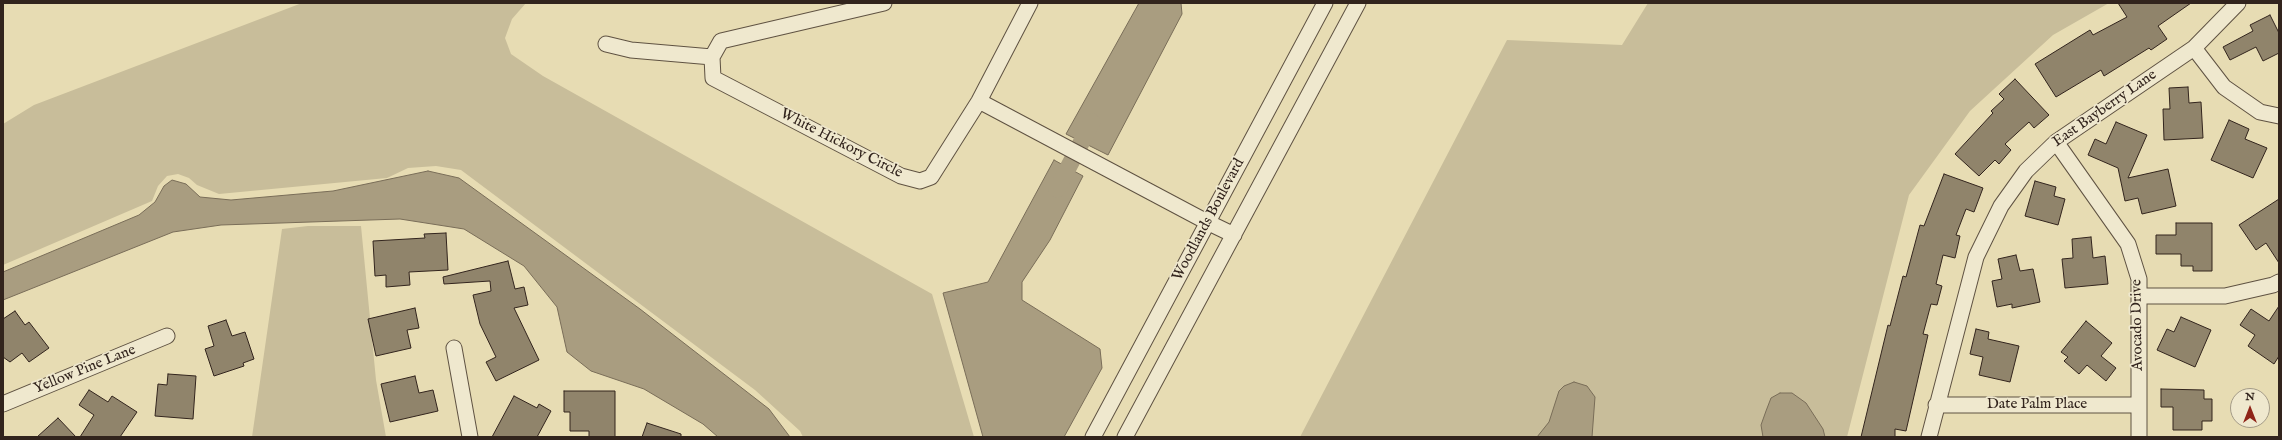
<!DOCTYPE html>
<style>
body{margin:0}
#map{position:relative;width:2282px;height:440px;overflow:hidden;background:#e7dcb3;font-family:"IM FELL English",serif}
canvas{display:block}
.frame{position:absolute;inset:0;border:4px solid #32241d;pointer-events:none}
.north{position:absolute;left:2230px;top:388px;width:40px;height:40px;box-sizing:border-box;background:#efe8ce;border:1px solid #a39a87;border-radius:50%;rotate:0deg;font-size:11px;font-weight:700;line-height:16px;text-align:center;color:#32241d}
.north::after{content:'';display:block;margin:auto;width:14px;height:18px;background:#8f2418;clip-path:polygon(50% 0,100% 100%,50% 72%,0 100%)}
</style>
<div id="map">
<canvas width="2282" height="440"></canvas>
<div class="frame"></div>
<div class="north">N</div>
</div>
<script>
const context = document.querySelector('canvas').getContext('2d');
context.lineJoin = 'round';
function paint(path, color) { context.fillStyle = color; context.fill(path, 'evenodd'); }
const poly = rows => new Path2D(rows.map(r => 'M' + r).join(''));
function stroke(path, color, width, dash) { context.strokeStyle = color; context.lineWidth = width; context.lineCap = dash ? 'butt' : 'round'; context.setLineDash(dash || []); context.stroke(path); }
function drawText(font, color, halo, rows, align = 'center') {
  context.font = font + ' "IM FELL English",serif'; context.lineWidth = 3.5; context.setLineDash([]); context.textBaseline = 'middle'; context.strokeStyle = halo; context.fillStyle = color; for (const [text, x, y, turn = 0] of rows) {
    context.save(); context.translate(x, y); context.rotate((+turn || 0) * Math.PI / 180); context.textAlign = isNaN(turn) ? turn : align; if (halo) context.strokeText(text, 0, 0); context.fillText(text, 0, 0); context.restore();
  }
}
paint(poly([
 [302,3,526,3,512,19,505,38,511,54,543,76,932,294,974,437,803,437,800,431,755,390,461,170,436,166,408,168,387,178,219,194,197,185,189,178,178,174,167,176,158,186,152,201,3,265,3,124,34,105],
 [1648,3,2109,3,2053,35,1970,111,1909,195,1847,437,1300,437,1507,40,1622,45],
 [308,226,361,226,376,380,386,437,252,437,282,229]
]), '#c8bd9a');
const water = poly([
 [1139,3,1181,3,1182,14,1108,155,1066,134,1139,3],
 [1054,160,1083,176,1050,240,1022,282,1022,300,1100,349,1102,368,1064,437,983,437,943,293,988,282,1054,160],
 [428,171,459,178,640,309,769,409,790,437,718,437,703,424,644,389,591,371,567,352,557,307,524,266,464,229,400,219,221,225,173,232,3,300,3,272,139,215,155,202,164,186,172,180,186,184,200,197,231,200,333,191,428,171],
 [1574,382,1587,386,1595,397,1592,437,1537,437,1549,422,1559,391,1564,386,1574,382],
 [1780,393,1792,393,1806,403,1823,429,1825,437,1763,437,1761,425,1766,411,1771,398,1780,393]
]);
paint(water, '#a99d80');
stroke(water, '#796d58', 1);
stroke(poly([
 [1057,189,1092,122]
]), '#a99d80', 17);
const building = poly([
 [2118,3,2191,3,2158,26,2167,39,2151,50,2149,48,2104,76,2101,70,2056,97,2035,64,2090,30,2093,35,2127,17,2118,3],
 [2270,15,2279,33,2279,53,2263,61,2256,47,2230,60,2223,47,2253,31,2250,25,2270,15],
 [2015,79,2049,115,2034,128,2029,122,2005,144,2011,150,1999,164,1995,160,1979,176,1955,154,1993,113,1991,111,2004,99,1999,94,2015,79],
 [2188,87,2189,103,2201,102,2203,138,2164,140,2163,109,2170,109,2169,88,2188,87],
 [2229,120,2249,129,2245,139,2267,148,2253,178,2211,160,2229,120],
 [2116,122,2147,135,2128,178,2168,169,2176,206,2142,214,2138,198,2125,201,2118,168,2088,155,2095,139,2106,144,2116,122],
 [1944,174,1983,188,1974,212,1966,209,1956,235,1960,236,1955,258,1943,255,1936,284,1942,286,1937,305,1931,304,1923,334,1928,335,1906,431,1895,429,1895,437,1861,437,1888,325,1890,326,1903,276,1906,277,1920,225,1924,226,1944,174],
 [2035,181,2056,187,2054,196,2065,199,2058,225,2025,216,2035,181],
 [2279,199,2279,263,2266,243,2256,250,2239,225,2279,199],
 [2176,223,2212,223,2212,271,2193,271,2193,266,2181,266,2181,254,2156,254,2156,235,2176,235,2176,223],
 [446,233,448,270,409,272,410,285,386,287,386,275,375,276,373,241,425,238,424,234,446,233],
 [2091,237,2093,258,2105,256,2108,284,2065,288,2062,259,2073,258,2072,239,2091,237],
 [2016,255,2020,271,2033,269,2040,302,2012,308,2012,304,1997,307,1992,281,2002,279,1998,259,2016,255],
 [508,261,515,289,524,287,528,305,514,308,539,360,496,381,486,362,496,357,480,324,473,295,491,291,490,281,444,284,443,277,508,261],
 [2279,306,2279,356,2274,364,2248,346,2255,335,2240,325,2251,309,2269,321,2279,306],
 [415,308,419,328,407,330,411,348,376,356,368,319,415,308],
 [15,311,25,325,29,322,49,348,29,362,22,353,10,362,3,357,3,319,15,311],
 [2181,317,2211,330,2195,367,2157,350,2167,329,2174,332,2181,317],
 [226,320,232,336,245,332,254,359,243,363,244,366,214,376,205,349,214,346,208,326,226,320],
 [2086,321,2112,343,2101,356,2116,368,2106,381,2087,365,2079,374,2064,361,2068,357,2061,352,2086,321],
 [1976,329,1989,332,1988,339,2019,346,2010,382,1979,375,1983,357,1970,354,1976,329],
 [168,374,196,376,193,419,155,416,158,384,167,385,168,374],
 [415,376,419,393,433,390,438,411,390,422,381,384,415,376],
 [2161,389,2204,390,2204,399,2212,399,2212,421,2202,421,2202,430,2173,430,2173,407,2161,407,2161,389],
 [89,390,108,402,112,396,137,412,120,437,80,437,94,415,79,405,89,390],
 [564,391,615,391,615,437,589,437,589,431,570,431,570,412,564,412,564,391],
 [514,396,537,408,539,404,551,411,537,437,492,437,514,396],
 [58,418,76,437,37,437,58,418],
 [647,423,681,434,681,437,642,437,647,423]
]);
paint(building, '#90846b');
stroke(building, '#32241d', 1);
const minor = poly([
 [884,3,721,41,712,57,713,78,901,176,920,181,931,177,979,101,1030,3],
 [606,44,631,50,712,57],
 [2194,48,2224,87,2260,112,2279,116],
 [979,101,1207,222,1234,235],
 [2056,142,2128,244,2139,279,2139,437],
 [2140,296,2225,296,2273,285,2279,282],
 [454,348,470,437],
 [3,404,167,336],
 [1936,405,2138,405],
 [1093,437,1325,3],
 [1125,437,1358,3],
 [1929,437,1976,257,2001,206,2026,171,2056,142,2194,48,2238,3]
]);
stroke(minor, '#5f5242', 17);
stroke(minor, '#efe8ce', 15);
drawText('15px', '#32241d', '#efe8ce', [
 ["East Bayberry Lane",2105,109,-35],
 ["White Hickory Circle",841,144,27],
 ["Woodlands Boulevard",1209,220,-62],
 ["Avocado Drive",2138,325,-91],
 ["Yellow Pine Lane",85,370,-22],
 ["Date Palm Place",2037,405]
]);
</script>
